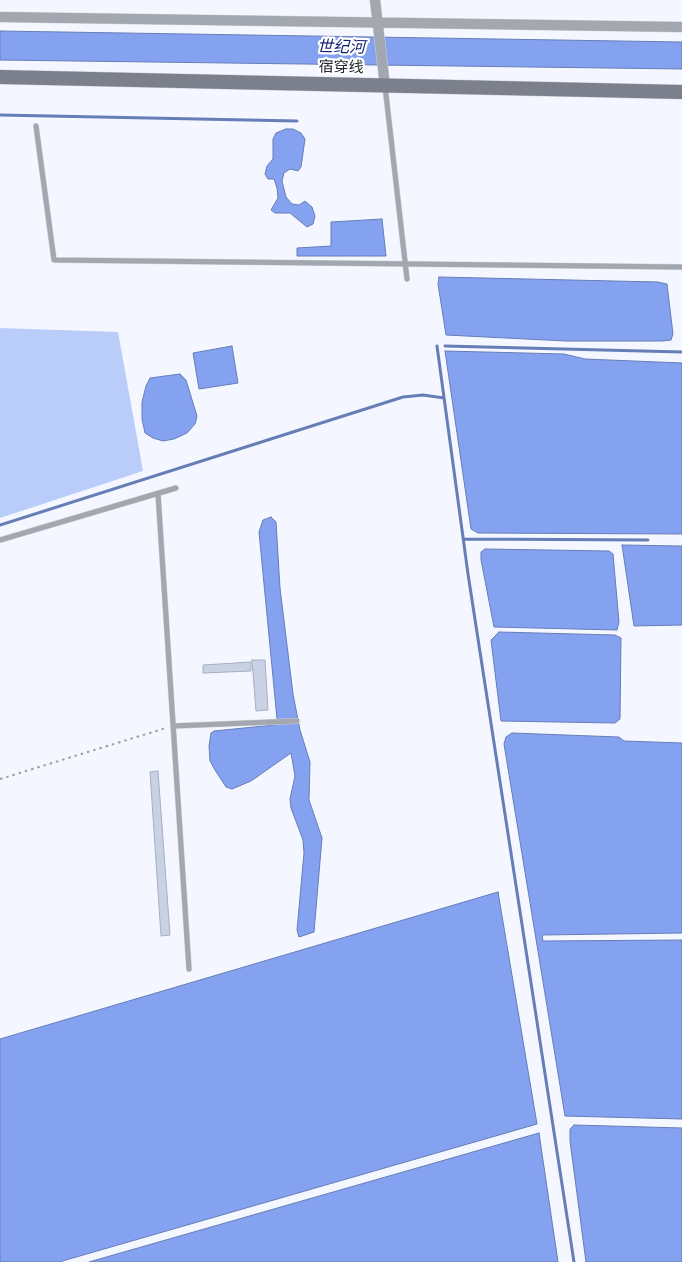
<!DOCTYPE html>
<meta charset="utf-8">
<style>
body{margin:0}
canvas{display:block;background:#f4f7ff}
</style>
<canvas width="682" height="1262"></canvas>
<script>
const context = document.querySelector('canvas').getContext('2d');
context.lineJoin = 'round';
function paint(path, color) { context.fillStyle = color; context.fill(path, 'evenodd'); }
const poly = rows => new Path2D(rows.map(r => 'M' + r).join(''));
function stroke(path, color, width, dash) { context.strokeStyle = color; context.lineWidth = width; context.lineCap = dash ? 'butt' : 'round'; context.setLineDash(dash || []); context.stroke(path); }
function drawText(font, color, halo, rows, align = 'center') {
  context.font = font + ' "DejaVu Sans","Noto Sans SC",sans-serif'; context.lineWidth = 4.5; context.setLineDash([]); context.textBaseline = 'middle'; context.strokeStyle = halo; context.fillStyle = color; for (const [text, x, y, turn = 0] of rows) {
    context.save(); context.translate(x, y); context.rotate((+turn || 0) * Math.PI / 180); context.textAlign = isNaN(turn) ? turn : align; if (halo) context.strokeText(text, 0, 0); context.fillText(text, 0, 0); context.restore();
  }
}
paint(poly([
 [0,328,118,332,143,471,0,518]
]), '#bacdfa');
const water = poly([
 [0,31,682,42,682,69,0,60,0,31],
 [286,129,293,129,301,133,305,139,301,167,298,171,290,169,284,173,282,181,286,197,292,204,299,205,305,201,312,207,315,216,313,224,307,227,290,213,275,213,271,210,278,198,277,188,274,179,268,179,265,174,267,166,273,159,273,139,276,133,286,129],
 [382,219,386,256,297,256,297,248,331,246,331,222,382,219],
 [439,277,658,282,667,284,673,334,671,340,663,341,566,341,446,335,438,284,439,277],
 [232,346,238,383,199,389,193,353,232,346],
 [445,351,564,354,585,359,682,363,682,534,478,533,471,529,445,351],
 [180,374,186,380,197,416,195,424,187,433,174,439,163,441,153,438,145,433,142,419,142,402,146,386,150,378,180,374],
 [271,517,276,522,280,588,293,694,300,730,310,762,309,800,322,838,314,932,299,937,297,930,304,853,303,840,291,808,290,799,295,776,291,753,251,781,232,789,226,787,215,770,210,761,209,746,211,733,214,731,274,725,277,719,259,532,263,520,271,517],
 [622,545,682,546,682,625,634,626,622,545],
 [485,549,609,551,613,554,619,622,617,630,494,627,481,560,481,552,485,549],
 [499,632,615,635,621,638,620,719,615,723,501,721,491,640,499,632],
 [512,733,619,737,624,741,682,743,682,933,542,935,543,941,682,940,682,1119,565,1116,504,744,506,737,512,733],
 [498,892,537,1124,59,1262,0,1262,0,1039,498,892],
 [574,1125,682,1128,682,1262,586,1262,570,1141,570,1129,574,1125],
 [539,1133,558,1262,89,1262,539,1133]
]);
paint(water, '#84a2f0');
stroke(water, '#677db6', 1);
stroke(poly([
 [0,115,297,121],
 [437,346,468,574,574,1262],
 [445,346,682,352],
 [0,525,403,397,423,395,444,398],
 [464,539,648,540]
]), '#677db6', 3);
const building = poly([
 [252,660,265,660,268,710,256,711,252,660],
 [251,662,251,671,203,673,203,665,251,662],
 [158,771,170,935,161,936,150,772,158,771]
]);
paint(building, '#c9d1e4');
stroke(building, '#a7aec0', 1);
const service = poly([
 [385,86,407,279],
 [36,126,54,260,682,267],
 [158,494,189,969],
 [0,540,176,488],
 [173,726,297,721]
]);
const minor = poly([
 [375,0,385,86],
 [0,17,682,27]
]);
const secondary = poly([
 [0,77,682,92]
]);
stroke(service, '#ced1d9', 6);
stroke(minor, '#ced1d9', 11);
stroke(secondary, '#ced1d9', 15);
stroke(poly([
 [0,779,166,728]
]), '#9b9ea5', 2, [2.5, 4]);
stroke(service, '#a3a7af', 5);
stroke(minor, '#a3a7af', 10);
stroke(secondary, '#7b808c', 14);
drawText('15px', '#23262d', '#fff', [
 ["宿穿线",341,68,1]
]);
drawText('italic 16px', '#0e1d74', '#fff', [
 ["世纪河",341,48,1]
]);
</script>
